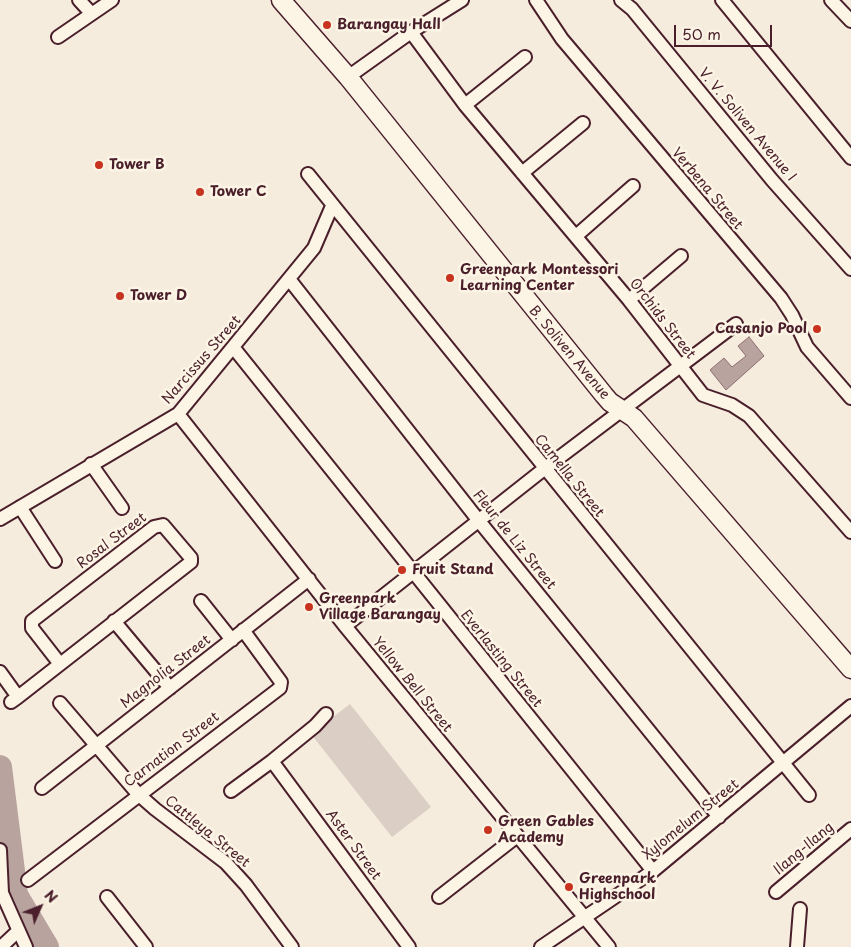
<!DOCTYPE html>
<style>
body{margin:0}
#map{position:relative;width:851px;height:947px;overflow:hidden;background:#f5ecde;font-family:"Playpen Sans",sans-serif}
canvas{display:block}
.north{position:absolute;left:15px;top:882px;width:50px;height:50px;-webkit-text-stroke:4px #fcf5e5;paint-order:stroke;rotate:46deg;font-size:14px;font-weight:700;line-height:20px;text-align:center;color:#4a1f2b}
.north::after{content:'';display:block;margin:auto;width:18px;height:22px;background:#4a1f2b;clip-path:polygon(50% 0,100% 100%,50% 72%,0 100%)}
.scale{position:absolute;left:674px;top:25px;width:98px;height:22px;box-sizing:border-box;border:2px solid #4a1f2b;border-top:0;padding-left:6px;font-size:15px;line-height:18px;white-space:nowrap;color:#4a1f2b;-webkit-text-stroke:4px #fcf5e5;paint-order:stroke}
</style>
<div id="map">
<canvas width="851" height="947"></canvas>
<div class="north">N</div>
<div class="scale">50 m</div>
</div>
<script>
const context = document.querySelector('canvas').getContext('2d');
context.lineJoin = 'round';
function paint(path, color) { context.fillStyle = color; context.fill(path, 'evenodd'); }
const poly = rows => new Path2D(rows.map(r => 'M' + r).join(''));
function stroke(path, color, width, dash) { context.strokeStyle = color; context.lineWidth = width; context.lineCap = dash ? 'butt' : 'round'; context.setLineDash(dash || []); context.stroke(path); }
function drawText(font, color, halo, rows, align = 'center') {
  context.font = font + ' "Playpen Sans",sans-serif'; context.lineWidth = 5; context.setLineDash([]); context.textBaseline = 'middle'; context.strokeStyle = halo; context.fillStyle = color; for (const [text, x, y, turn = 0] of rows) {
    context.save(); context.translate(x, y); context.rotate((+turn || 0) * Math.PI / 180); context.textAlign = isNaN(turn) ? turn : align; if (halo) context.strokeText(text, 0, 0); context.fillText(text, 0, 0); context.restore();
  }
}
paint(poly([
 [350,704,431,807,392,837,311,734]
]), '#dbcec4');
const water = poly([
 [749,337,764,356,726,390,710,370,724,358,732,367,746,356,738,346,749,337]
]);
paint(water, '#b8a39e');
stroke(water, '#8c6e70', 1);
stroke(poly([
 [0,767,16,895,47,947]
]), '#b8a39e', 24);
const street = poly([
 [79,0,91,13],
 [536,0,562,39,781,298,792,315,807,347,851,398],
 [621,0,632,9,772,180,851,269],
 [722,0,851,158],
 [831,0,851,21],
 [411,32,465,105,629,300,703,395,732,405,749,416,851,532],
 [58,37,112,0],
 [348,77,411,32,462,0],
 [465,105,525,57],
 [522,173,583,123],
 [308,174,809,795],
 [576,236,633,186],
 [289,279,479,521,719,817],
 [629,300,681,256],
 [233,347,653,871],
 [178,414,345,626,609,947],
 [91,464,122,508],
 [20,507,55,561],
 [0,519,178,414,314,248,332,206],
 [201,601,232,640],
 [114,621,170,688],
 [345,626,544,469,736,324],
 [0,672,18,697],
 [11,702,18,697,191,562,191,558,163,525,154,527,32,621,32,628,60,664],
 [60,703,138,794,155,809,226,863,246,885,292,947],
 [272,761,409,947],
 [42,788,309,579],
 [231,791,272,761,315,726,326,714],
 [0,850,2,893,26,947],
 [28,880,280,688,281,682,243,630],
 [776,892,851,829],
 [107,897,146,947],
 [439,897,516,837],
 [1,947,18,931],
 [541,947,653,871,851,706],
 [797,947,800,909]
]);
const secondary = poly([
 [281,0,348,77,604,395,610,402,634,418,851,669]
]);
stroke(street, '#4a1f2b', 16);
stroke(secondary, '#4a1f2b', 21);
stroke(street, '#fcf5e5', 12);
stroke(secondary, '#fcf5e5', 18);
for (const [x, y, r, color] of [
 [327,25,5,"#c8321e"],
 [99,165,5,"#c8321e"],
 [200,192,5,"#c8321e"],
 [450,278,5,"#c8321e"],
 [120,296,5,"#c8321e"],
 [817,329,5,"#c8321e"],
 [402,570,5,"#c8321e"],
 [309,607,5,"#c8321e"],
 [488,830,5,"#c8321e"],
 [569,887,5,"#c8321e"]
]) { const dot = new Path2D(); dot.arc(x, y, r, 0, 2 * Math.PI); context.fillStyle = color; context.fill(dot); stroke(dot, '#fcf5e5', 2); }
drawText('bold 14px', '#4a1f2b', '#fcf5e5', [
 ["Barangay Hall",337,25],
 ["Tower B",109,165],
 ["Tower C",210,192],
 ["Greenpark Montessori",460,270],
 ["Learning Center",460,286],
 ["Tower D",130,296],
 ["Casanjo Pool",807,329,"right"],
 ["Fruit Stand",412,570],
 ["Greenpark",319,599],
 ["Village Barangay",319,615],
 ["Green Gables",498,822],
 ["Academy",498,838],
 ["Greenpark",579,879],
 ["Highschool",579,895]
], 'left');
drawText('14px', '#4a1f2b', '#fcf5e5', [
 ["V. V. Soliven Avenue I",747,125,50],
 ["Verbena Street",707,189,50],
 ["Orchids Street",662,319,52],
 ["B. Soliven Avenue",569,353,50],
 ["Narcissus Street",202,360,-49],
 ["Camella Street",569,476,51],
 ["Fleur de Liz Street",514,540,51],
 ["Rosal Street",112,541,-37],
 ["Everlasting Street",501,659,51],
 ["Magnolia Street",166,672,-38],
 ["Yellow Bell Street",412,685,51],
 ["Carnation Street",172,750,-37],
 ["Xylomelum Street",691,820,-39],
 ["Cattleya Street",207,832,39],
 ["Aster Street",353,845,54],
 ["Ilang-Ilang",804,849,-40]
]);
</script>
